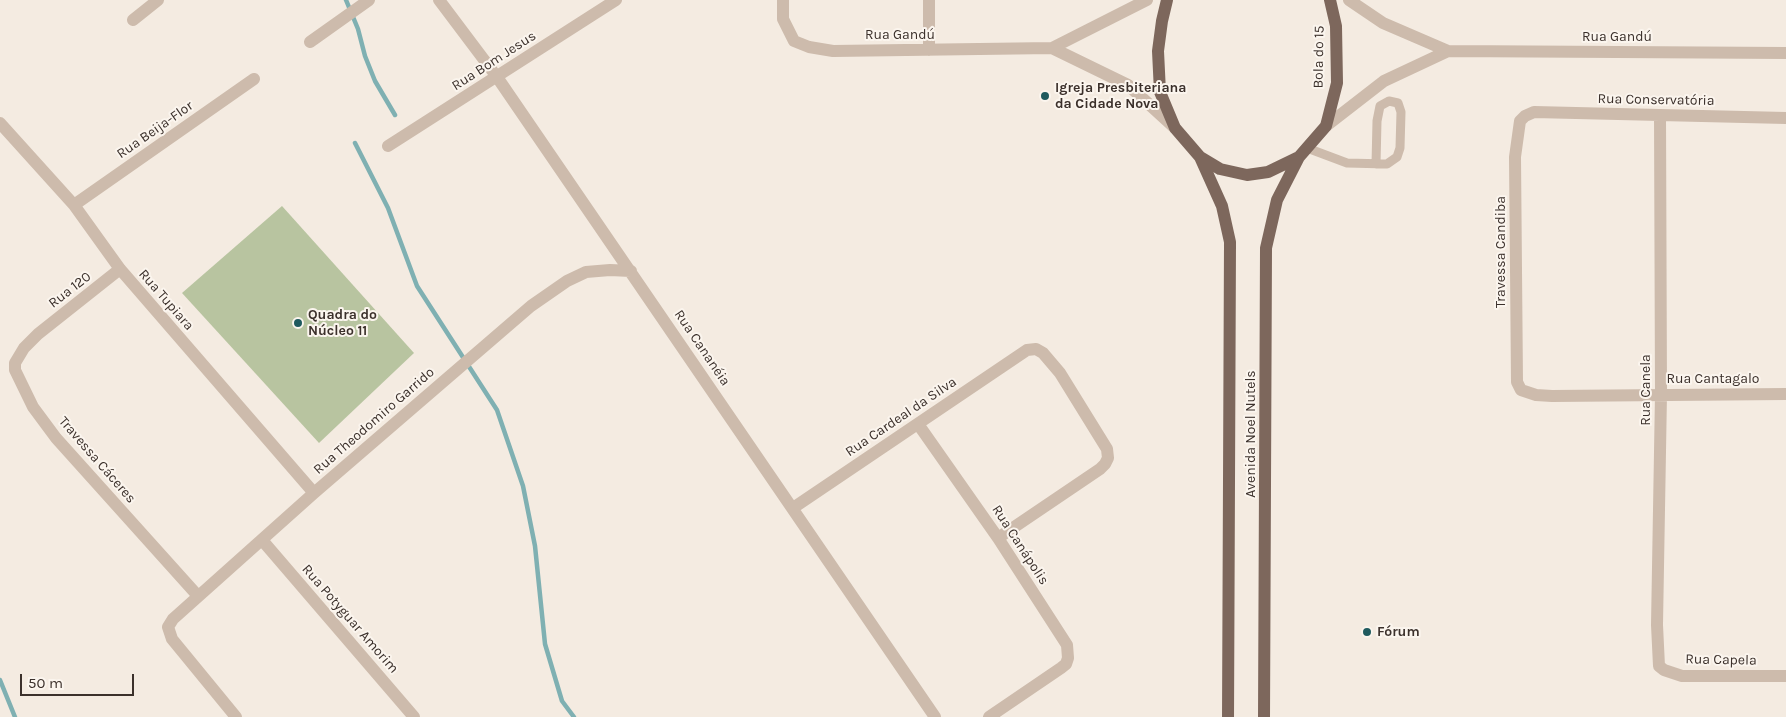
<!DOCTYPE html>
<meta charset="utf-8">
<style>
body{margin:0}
#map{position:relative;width:1786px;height:717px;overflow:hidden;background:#f4ebe1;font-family:Karla,sans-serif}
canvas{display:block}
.scale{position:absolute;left:20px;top:674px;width:114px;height:22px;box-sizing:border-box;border:2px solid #3b302b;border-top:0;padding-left:6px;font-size:15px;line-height:18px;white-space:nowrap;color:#3b302b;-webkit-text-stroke:4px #fbf5ee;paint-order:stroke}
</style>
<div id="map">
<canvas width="1786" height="717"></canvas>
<div class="scale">50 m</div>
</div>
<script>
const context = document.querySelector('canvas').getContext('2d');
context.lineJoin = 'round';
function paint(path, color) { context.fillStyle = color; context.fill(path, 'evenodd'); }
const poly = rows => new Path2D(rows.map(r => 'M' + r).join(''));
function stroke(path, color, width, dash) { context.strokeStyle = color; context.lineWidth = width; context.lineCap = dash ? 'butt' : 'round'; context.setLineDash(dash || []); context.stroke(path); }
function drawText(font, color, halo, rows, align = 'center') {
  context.font = font + ' Karla,sans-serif'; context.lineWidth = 4; context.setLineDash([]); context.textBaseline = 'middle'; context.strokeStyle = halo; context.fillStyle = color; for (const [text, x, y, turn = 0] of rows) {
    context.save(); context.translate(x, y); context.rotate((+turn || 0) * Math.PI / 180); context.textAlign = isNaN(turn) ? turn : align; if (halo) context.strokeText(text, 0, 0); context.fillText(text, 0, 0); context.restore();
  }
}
paint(poly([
 [282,206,414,353,319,443,182,293]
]), '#b8c4a0');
stroke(poly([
 [346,0,358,29,365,56,375,81,395,115],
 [355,143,388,208,417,286,497,410,523,486,535,546,545,644,562,701,574,717],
 [0,680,15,717]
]), '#7fb0b2', 4.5);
stroke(poly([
 [1307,148,1347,163,1387,164,1397,157,1400,148,1401,112,1398,103,1389,101,1380,106,1377,121,1376,164]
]), '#cdbbac', 9);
stroke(poly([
 [439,0,497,77,935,717],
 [783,0,783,19,794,41,809,47,833,51,1052,48,1147,0],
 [929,0,929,50],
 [1349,0,1383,23,1448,51,1786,53],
 [133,20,158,0],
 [310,42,369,0],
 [1052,48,1128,85,1175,128],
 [1660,115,1661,394,1657,625,1659,666,1664,670,1682,676,1786,676],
 [1786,118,1534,112,1525,116,1520,121,1515,157,1517,382,1521,390,1536,395,1552,396,1786,394],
 [0,123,74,205,120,269,314,493],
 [1326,126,1384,81,1448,51],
 [388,146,616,0],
 [74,205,254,79],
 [120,269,38,334,24,348,15,363,15,370,33,407,56,438,198,596],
 [918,424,998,538,1067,645,1068,658,1066,664,1061,668,989,717],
 [793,508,1027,350,1036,349,1043,353,1060,373,1107,449,1108,458,1105,464,1100,469,998,538],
 [262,540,414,717],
 [236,717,172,639,168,627,173,619,314,493,531,306,567,281,586,272,610,270,631,271]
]), '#cdbbac', 12);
stroke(poly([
 [1167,0,1162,21,1158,51,1160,92,1175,128,1200,157,1220,169,1247,175,1268,172,1299,157,1326,126,1337,83,1336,26,1330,0],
 [1200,157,1222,206,1230,242,1228,717],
 [1264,717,1266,248,1277,200,1299,157]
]), '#7d675c', 12);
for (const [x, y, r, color] of [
 [1045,96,5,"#1f5a5e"],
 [298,323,5,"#1f5a5e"],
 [1367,632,5,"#1f5a5e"]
]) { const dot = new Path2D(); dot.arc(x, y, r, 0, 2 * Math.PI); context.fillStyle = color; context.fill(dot); stroke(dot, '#fbf5ee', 2); }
drawText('14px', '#3b302b', '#fbf5ee', [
 ["Rua Gandú",900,35],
 ["Rua Gandú",1617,37],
 ["Bola do 15",1319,57,-89],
 ["Rua Bom Jesus",494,61,-33],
 ["Rua Conservatória",1656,100,1],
 ["Rua Beija-Flor",155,130,-35],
 ["Travessa Candiba",1501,252,-90],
 ["Rua 120",70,290,-38],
 ["Rua Tupiara",166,300,49],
 ["Rua Cananéia",702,348,56],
 ["Rua Cantagalo",1713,379],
 ["Rua Canela",1646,390,-90],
 ["Rua Cardeal da Silva",901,417,-34],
 ["Rua Theodomiro Garrido",374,421,-41],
 ["Avenida Noel Nutels",1251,434,-90],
 ["Travessa Cáceres",97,460,49],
 ["Rua Canápolis",1020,545,57],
 ["Rua Potyguar Amorim",350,619,49],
 ["Rua Capela",1721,660,1]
]);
drawText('bold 14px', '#3b302b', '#fbf5ee', [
 ["Igreja Presbiteriana",1055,88],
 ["da Cidade Nova",1055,104],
 ["Quadra do",308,315],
 ["Núcleo 11",308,331],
 ["Fórum",1377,632]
], 'left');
</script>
